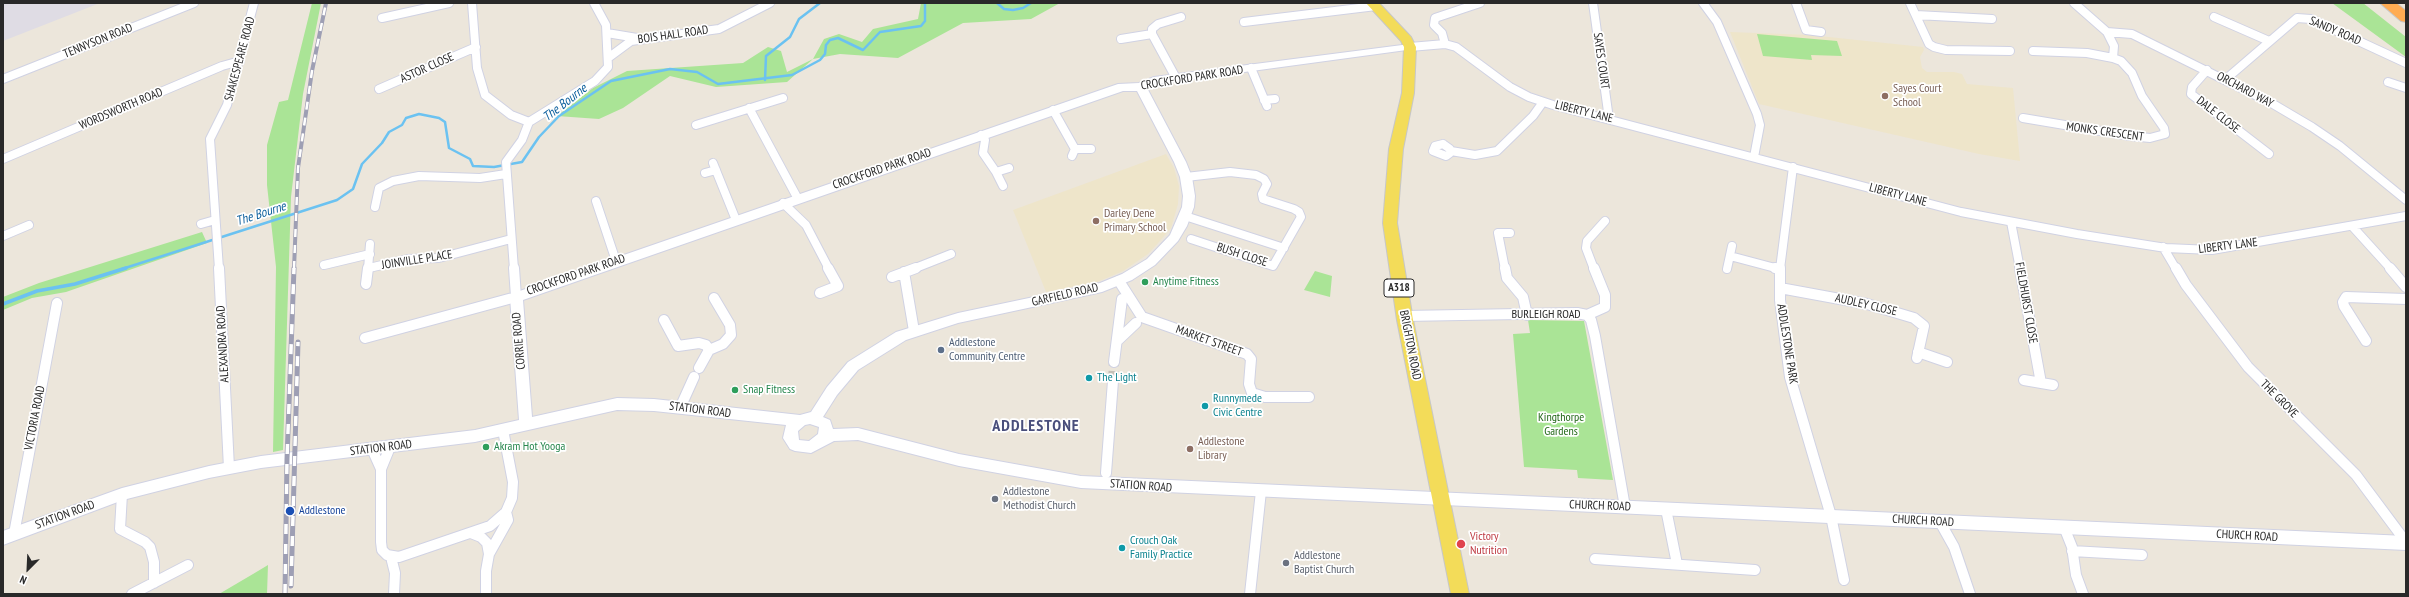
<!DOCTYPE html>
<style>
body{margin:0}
#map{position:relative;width:2409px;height:597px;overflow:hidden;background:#ece6db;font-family:"PT Sans Narrow",sans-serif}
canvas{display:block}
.frame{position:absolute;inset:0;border:4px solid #292929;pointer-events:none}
.north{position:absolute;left:8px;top:549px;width:40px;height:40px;-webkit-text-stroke:3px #fff;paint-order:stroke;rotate:204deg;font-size:11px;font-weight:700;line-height:16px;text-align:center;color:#292929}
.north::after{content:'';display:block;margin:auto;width:14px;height:18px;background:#292929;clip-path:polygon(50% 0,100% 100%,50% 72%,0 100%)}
</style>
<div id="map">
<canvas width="2409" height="597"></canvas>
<div class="frame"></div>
<div class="north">N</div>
</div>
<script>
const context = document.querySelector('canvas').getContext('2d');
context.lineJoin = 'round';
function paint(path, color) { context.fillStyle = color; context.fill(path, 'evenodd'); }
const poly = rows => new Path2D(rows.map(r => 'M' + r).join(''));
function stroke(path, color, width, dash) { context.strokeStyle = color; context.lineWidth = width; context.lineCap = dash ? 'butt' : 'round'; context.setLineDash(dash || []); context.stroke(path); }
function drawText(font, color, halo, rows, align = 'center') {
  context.font = font + ' "PT Sans Narrow",sans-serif'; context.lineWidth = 3.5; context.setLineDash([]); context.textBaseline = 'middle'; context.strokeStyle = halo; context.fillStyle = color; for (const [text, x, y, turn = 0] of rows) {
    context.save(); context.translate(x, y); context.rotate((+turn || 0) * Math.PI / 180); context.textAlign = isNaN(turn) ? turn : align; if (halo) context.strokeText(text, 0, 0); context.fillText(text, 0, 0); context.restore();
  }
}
paint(poly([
 [3,3,100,3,3,41]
]), '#dfdce4');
paint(poly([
 [1730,32,1810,35,1923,47,1924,50,1920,57,1922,68,1927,72,1954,72,1962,74,1967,84,2013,88,2020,161,1979,154,1759,104],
 [1166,154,1174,168,1179,186,1178,204,1171,228,1159,242,1148,254,1123,271,1097,282,1046,292,1013,210]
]), '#eee5ca');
paint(poly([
 [312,3,321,3,303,94,291,197,283,450,273,452,276,267,267,185,267,145,279,102,288,100],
 [921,3,1060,3,1031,19,963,23,898,58,840,54,813,59,787,82,716,87,670,76,623,108,599,119,557,116,593,88,627,71,743,63,768,47,781,51,787,72,813,59,824,39,839,34,862,42,873,29,918,19],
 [2332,3,2363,3,2406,37,2406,57],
 [1757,34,1837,41,1842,56,1811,55,1812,60,1763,56],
 [202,232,207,243,66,292,32,298,3,310,3,297,39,283],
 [1315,271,1332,276,1330,297,1304,290],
 [1528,320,1584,321,1613,480,1578,478,1577,470,1524,467,1513,334,1530,333],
 [268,565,267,594,219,594,253,574]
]), '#aae496');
stroke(poly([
 [997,3,1004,9,1013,10,1023,8,1031,3],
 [765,80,766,56,790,37,799,19,820,3],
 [122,269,337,200,353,189,362,164,382,143,389,132,402,125,406,118,419,114,439,118,445,122,449,148,470,159,473,166,494,167,522,162,539,137,559,116,611,81,670,69,697,72,718,84,792,75,820,60,825,54,826,45,830,40,838,38,863,50,880,32,921,26,925,21,925,3]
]), '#6bc2f1', 2.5);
stroke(poly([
 [3,304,37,291,75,284,126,268]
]), '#6bc2f1', 3.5);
stroke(poly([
 [1113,381,1114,362]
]), '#c5c0b7', 10, [10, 5]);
const streetFar1 = poly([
 [472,3,477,68,485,95,511,115,529,122],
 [1593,3,1609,119],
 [1703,3,1717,22,1757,114,1760,125,1754,157],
 [1796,3,1806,30,1821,32],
 [1910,3,1929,44,1934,47,1946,50,2010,51],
 [2074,3,2107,32,2132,34,2273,104,2312,127,2340,146,2406,200],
 [1916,15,1992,19],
 [2214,17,2269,41],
 [382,18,449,3],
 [1244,22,1376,6],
 [607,33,637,38],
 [1121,39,1152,34],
 [1445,44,1442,33,1434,25,1435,18,1480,3],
 [1410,47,1445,44,1456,47,1510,87,1529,97,1553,105,1961,212,2077,234,2166,248,2212,250,2406,216],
 [2033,51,2087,53,2113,58],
 [608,58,631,41,719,29,770,3],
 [1251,68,1267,106],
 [2207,70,2192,87,2191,94,2269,154],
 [1176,78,1152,34,1152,29,1158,24,1181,17],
 [3,79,194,3],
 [2226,79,2297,18,2311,19,2406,63],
 [2388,82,2406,88],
 [379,89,476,47],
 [1264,100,1275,99],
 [749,108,798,199],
 [1053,110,1075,149],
 [2023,118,2130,136,2150,138,2165,134,2164,128,2142,96,2132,73,2121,61,2113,58,2114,46,2107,32],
 [696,125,783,98],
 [981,135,985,140,983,153,996,172,1009,168],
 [1443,144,1450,149,1450,153,1446,156,1433,151,1435,146,1443,144],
 [1451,151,1475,155,1497,151,1533,116,1543,102],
 [1072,156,1075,149,1091,149],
 [3,159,222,66,240,61],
 [713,163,736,220],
 [996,172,1003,186],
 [705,173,716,170],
 [1186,177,1230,172,1256,175,1264,179,1267,184,1262,194,1263,199,1294,209,1299,212,1301,217,1273,266,1191,239],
 [596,201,616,261],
 [783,203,806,225,829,269],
 [375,207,379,188,393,181,419,176,480,178,506,174],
 [1185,216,1284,248],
 [2011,222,2020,269],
 [201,224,215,220],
 [2352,226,2391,269],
 [3,236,29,225],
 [2163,247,2176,269],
 [1730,256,1779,269],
 [324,265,370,254],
 [369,268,408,259,439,258,511,239],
 [219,269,210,139,227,105,254,3],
 [368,269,370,244],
 [514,269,506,162,522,140,529,122,595,81,608,67,606,25,594,3],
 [913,269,951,254],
 [1505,269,1498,233,1510,233],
 [1594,269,1586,248,1587,241,1605,221],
 [1727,269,1732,246],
 [1780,269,1793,167]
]);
const street = poly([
 [219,268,229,468],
 [1505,268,1507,278,1523,297,1527,315],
 [1775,268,1780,269],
 [1780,268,1780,300,1790,377,1831,516,1844,580],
 [2020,268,2041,383],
 [2176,268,2186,285,2248,367,2356,475,2406,542],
 [2390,268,2406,287],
 [904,272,914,331],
 [892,277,916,268],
 [1119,281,1142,317,1247,354,1251,359,1249,384,1252,393,1265,397,1309,397],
 [366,284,368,268],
 [1780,288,1867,304,1914,318,1924,326,1917,358],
 [820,293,838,286,828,268],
 [1587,315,1605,307,1605,295,1594,268],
 [1404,316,1577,313,1587,315,1591,320,1595,336,1625,507],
 [664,320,678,346,699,343,706,345,709,350,723,344,731,335,730,325,714,298],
 [365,338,516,297,514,268],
 [1117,341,1136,323],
 [2366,341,2344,306,2343,302,2346,297,2406,299],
 [1918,352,1947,362],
 [1114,362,1122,299],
 [699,368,709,350],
 [2024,380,2053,385],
 [680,408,694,377],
 [390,447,381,469,381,542,382,550,387,555,399,557,490,526,506,512,512,498,513,482,503,430],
 [372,449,381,469],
 [1106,473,1113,381],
 [122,494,120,529,145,542,150,547,154,562,154,583],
 [1666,509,1677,564],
 [1940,522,1954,547,1970,594],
 [2064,527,2072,547,2076,575,2083,594],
 [471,533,481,537,487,543,489,554,486,571,486,594],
 [14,534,57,303],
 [2072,551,2142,555],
 [489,554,508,520,506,512],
 [391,557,395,573,394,594],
 [1595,559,1755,570],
 [132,594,188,565],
 [1250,594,1261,491]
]);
const secondary = poly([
 [1410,44,1415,47,1414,49,1156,84,1147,88,1186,162,1192,177,1195,196,1194,207,1187,226,1178,241,1155,265,1132,280,1102,292,958,323,906,340,858,370,837,395,823,417,830,420,833,429,858,428,959,454,1081,476,2406,536,2406,550,1081,488,959,466,858,440,834,441,811,453,795,451,790,449,783,438,786,425,654,411,617,410,475,442,261,468,209,478,123,500,3,545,3,531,122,488,209,466,261,456,475,430,519,420,510,297,511,294,1118,84,1139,83,1154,77,1410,44],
 [1123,91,1137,91,1174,162,1180,177,1183,196,1182,207,1170,235,1147,259,1122,274,1100,283,958,313,896,332,848,362,827,387,811,412,800,415,654,399,617,398,532,417,523,300,1123,91],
 [810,424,819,427,818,434,809,441,799,440,798,431,805,425,810,424]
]);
const primary = poly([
 [1366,3,1379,3,1411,37,1416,47,1414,93,1403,149,1397,223,1413,320,1469,594,1451,594,1397,320,1383,223,1389,149,1402,93,1404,47,1401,41,1366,3]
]);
const highway = poly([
 [2380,3,2396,3,2406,11,2406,22,2401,21,2380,3]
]);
stroke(streetFar1, '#d0d2e3', 10);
stroke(street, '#d0d2e3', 12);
stroke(secondary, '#d0d2e3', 2);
stroke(primary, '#c7c7c7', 2);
stroke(highway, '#c7c7c7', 2);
stroke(streetFar1, '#fff', 8);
stroke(street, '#fff', 10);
paint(secondary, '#fff');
paint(primary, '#f3dc59');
paint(highway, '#ffac53');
const railFar1 = poly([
 [294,269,298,168,312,71,326,3]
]);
const rail = poly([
 [291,586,298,342],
 [285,594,287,459,294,268]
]);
stroke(railFar1, '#9e9fb4', 4);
stroke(rail, '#9e9fb4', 5);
stroke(railFar1, '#fff', 2.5, [8]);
stroke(rail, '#fff', 3.5, [10]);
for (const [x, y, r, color] of [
 [1885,96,4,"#8d6e63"],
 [1096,221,4,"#8d6e63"],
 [1145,282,4,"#2e9e5b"],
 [941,350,4,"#5c6f8a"],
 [1089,378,4,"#0f9aa8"],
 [735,390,4,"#2e9e5b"],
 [1205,406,4,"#0f9aa8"],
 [486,447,4,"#2e9e5b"],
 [1190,449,4,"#8d6e63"],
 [995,499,4,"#6b7280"],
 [290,511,5,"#1a4fb4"],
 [1461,544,5,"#e0444e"],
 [1122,548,4,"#0f9aa8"],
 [1286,563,4,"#6b7280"]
]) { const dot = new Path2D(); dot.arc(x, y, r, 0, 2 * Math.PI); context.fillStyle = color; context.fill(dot); stroke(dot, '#fff', 1.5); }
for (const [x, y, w] of [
 [1399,288,30]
]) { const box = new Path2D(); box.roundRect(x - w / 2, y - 9, w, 18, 3); context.fillStyle = '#fff'; context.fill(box); stroke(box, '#292929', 1); }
drawText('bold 11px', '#292929', null, [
 ["A318",1399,288]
]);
drawText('12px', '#292929', '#fff', [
 ["SANDY ROAD",2335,31,23],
 ["BOIS HALL ROAD",673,35,-8],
 ["TENNYSON ROAD",98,41,-22],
 ["SHAKESPEARE ROAD",240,59,-75],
 ["SAYES COURT",1601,61,82],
 ["ASTOR CLOSE",427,68,-24],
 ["CROCKFORD PARK ROAD",1192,78,-9],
 ["ORCHARD WAY",2245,90,28],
 ["WORDSWORTH ROAD",121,109,-23],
 ["LIBERTY LANE",1584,112,14],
 ["DALE CLOSE",2218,115,38],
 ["MONKS CRESCENT",2105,132,8],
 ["CROCKFORD PARK ROAD",882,169,-19],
 ["LIBERTY LANE",1898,195,15],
 ["LIBERTY LANE",2228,246,-7],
 ["BUSH CLOSE",1242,255,18],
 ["JOINVILLE PLACE",417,260,-9],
 ["CROCKFORD PARK ROAD",576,275,-19],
 ["GARFIELD ROAD",1065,295,-13],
 ["FIELDHURST CLOSE",2026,303,80],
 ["AUDLEY CLOSE",1866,305,13],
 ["BURLEIGH ROAD",1546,315],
 ["CORRIE ROAD",519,341,-95],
 ["MARKET STREET",1209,341,20],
 ["ALEXANDRA ROAD",223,344,-93],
 ["ADDLESTONE PARK",1787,344,81],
 ["BRIGHTON ROAD",1410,345,79],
 ["THE GROVE",2279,399,45],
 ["STATION ROAD",700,410,7],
 ["VICTORIA ROAD",35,418,-79],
 ["STATION ROAD",381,448,-7],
 ["STATION ROAD",1141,486,4],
 ["CHURCH ROAD",1600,506,2],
 ["STATION ROAD",65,515,-20],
 ["CHURCH ROAD",1923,521,3],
 ["CHURCH ROAD",2247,536,3]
]);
drawText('12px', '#785e54', '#fff', [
 ["Sayes Court",1893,89],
 ["School",1893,103],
 ["Darley Dene",1104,214],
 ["Primary School",1104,228],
 ["Addlestone",1198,442],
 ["Library",1198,456]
], 'left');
drawText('12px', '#27864d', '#fff', [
 ["Anytime Fitness",1153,282],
 ["Snap Fitness",743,390],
 ["Akram Hot Yooga",494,447]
], 'left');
drawText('12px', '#4e5e75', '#fff', [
 ["Addlestone",949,343],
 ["Community Centre",949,357]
], 'left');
drawText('12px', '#0d838f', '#fff', [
 ["The Light",1097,378],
 ["Runnymede",1213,399],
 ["Civic Centre",1213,413],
 ["Crouch Oak",1130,541],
 ["Family Practice",1130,555]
], 'left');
drawText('12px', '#226818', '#fff', [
 ["Kingthorpe",1561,418],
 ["Gardens",1561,432]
]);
drawText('12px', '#5b616d', '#fff', [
 ["Addlestone",1003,492],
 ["Methodist Church",1003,506],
 ["Addlestone",1294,556],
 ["Baptist Church",1294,570]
], 'left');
drawText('12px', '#164399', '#fff', [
 ["Addlestone",299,511]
], 'left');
drawText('12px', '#be3a42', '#fff', [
 ["Victory",1470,537],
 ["Nutrition",1470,551]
], 'left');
drawText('italic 13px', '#0b5e9c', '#fff', [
 ["The Bourne",565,103,-38],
 ["The Bourne",261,214,-18]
]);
context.letterSpacing = '1px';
drawText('bold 16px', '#494e7b', '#fff', [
 ["ADDLESTONE",1036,426]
]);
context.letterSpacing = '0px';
</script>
